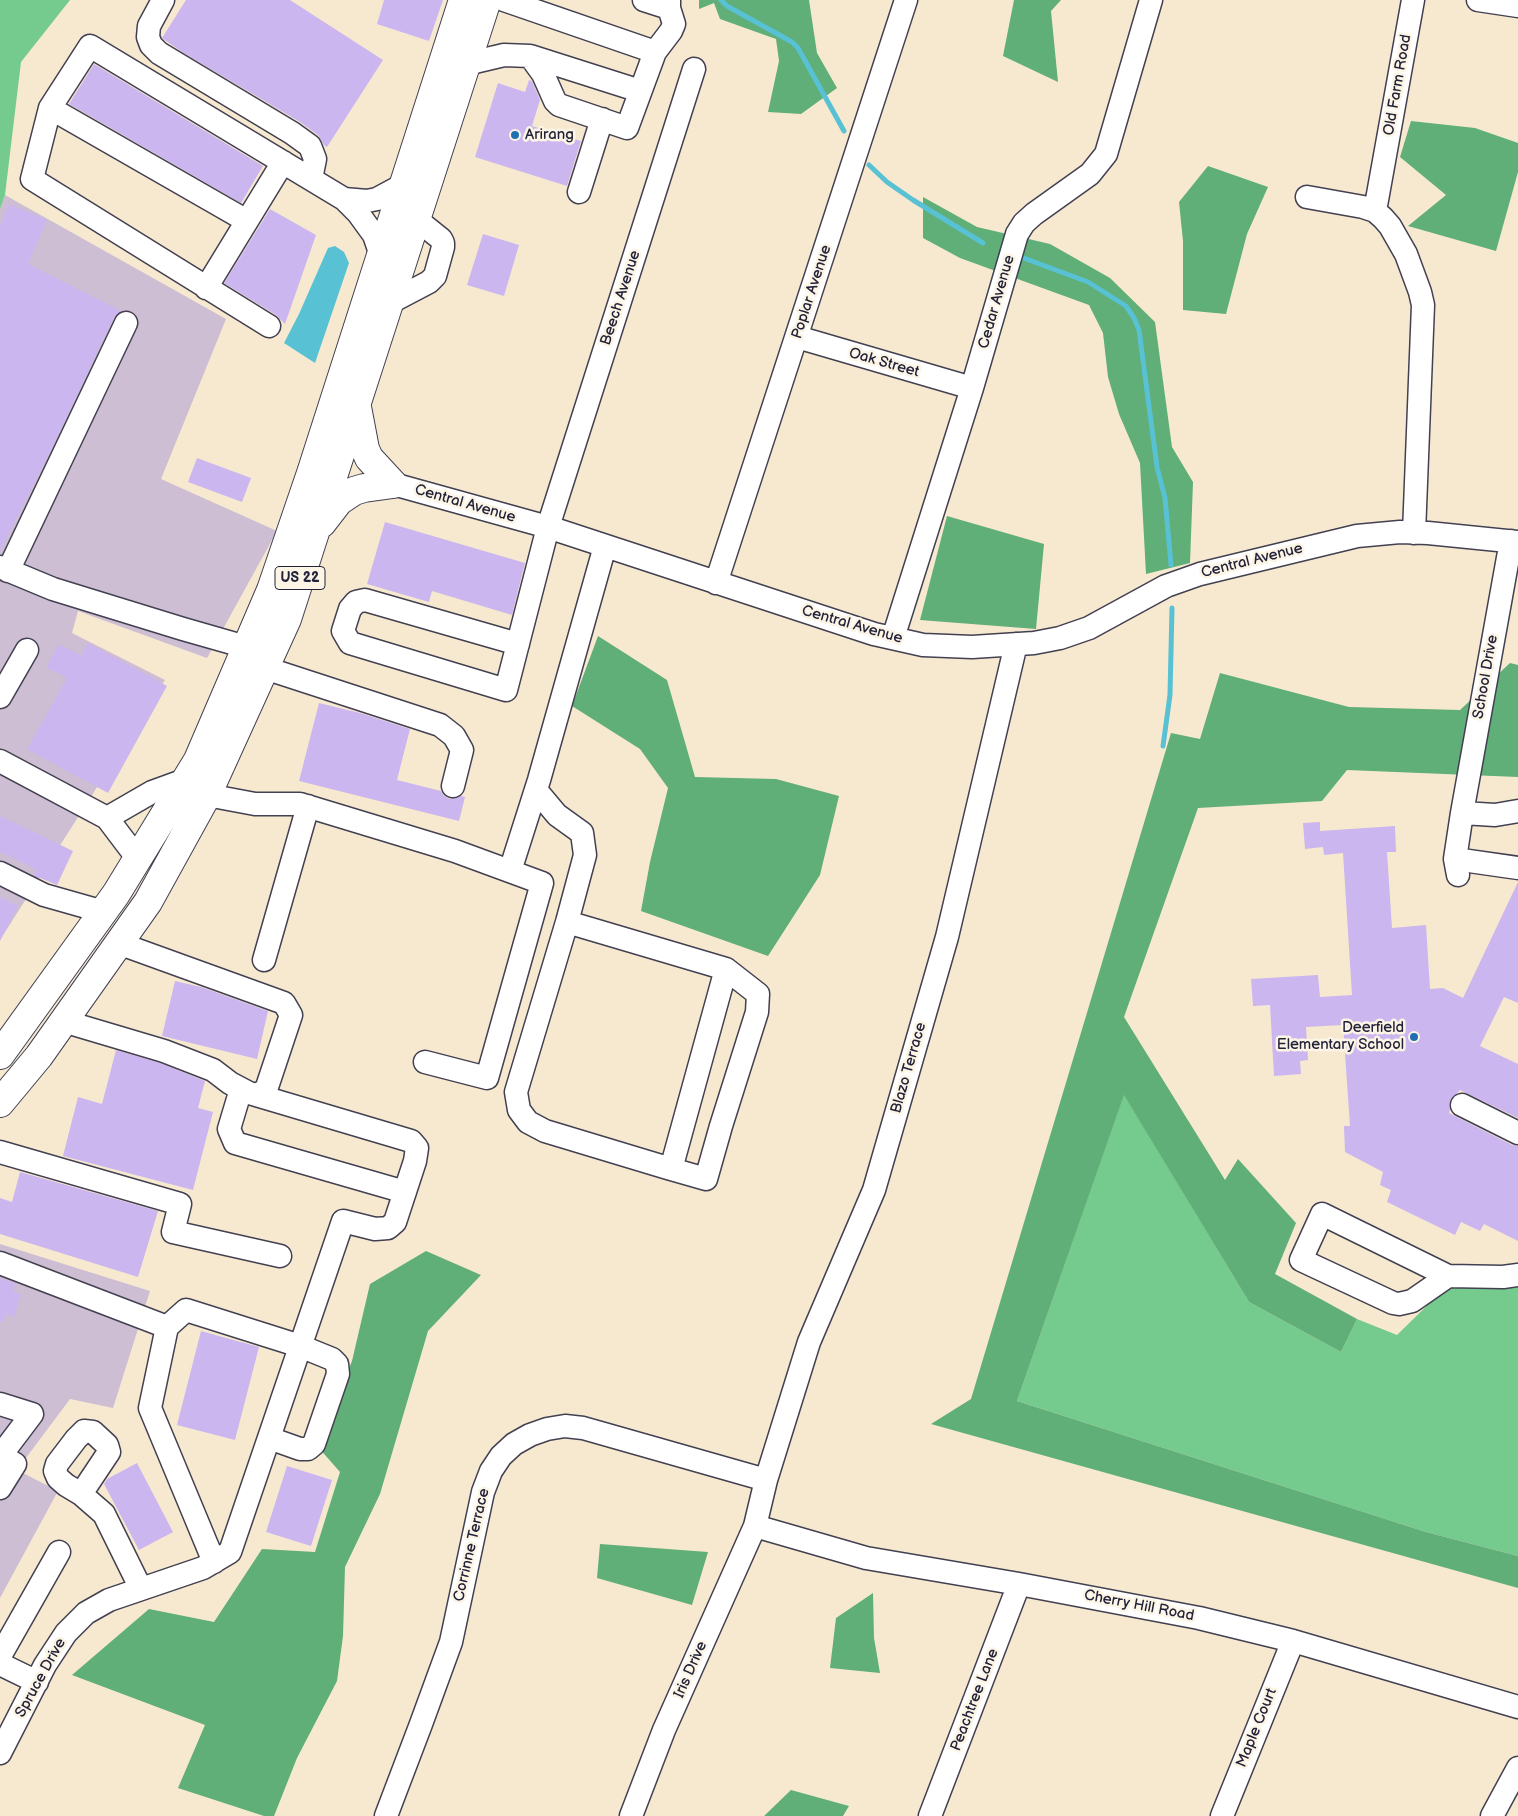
<!DOCTYPE html>
<style>
body{margin:0}
canvas{display:block;background:#f6e9d0}
</style>
<canvas width="1518" height="1816"></canvas>
<script>
const context = document.querySelector('canvas').getContext('2d');
context.lineJoin = 'round';
function paint(path, color) { context.fillStyle = color; context.fill(path, 'evenodd'); }
const poly = rows => new Path2D(rows.map(r => 'M' + r).join(''));
function stroke(path, color, width, dash) { context.strokeStyle = color; context.lineWidth = width; context.lineCap = dash ? 'butt' : 'round'; context.setLineDash(dash || []); context.stroke(path); }
function drawText(font, color, halo, rows, align = 'center') {
  context.font = font + ' "Balsamiq Sans",sans-serif'; context.lineWidth = 5; context.setLineDash([]); context.textBaseline = 'middle'; context.strokeStyle = halo; context.fillStyle = color; for (const [text, x, y, turn = 0] of rows) {
    context.save(); context.translate(x, y); context.rotate((+turn || 0) * Math.PI / 180); context.textAlign = isNaN(turn) ? turn : align; if (halo) context.strokeText(text, 0, 0); context.fillText(text, 0, 0); context.restore();
  }
}
paint(poly([
 [5,195,226,319,161,479,277,531,207,658,78,611,72,633,165,680,0,940,0,209],
 [0,1244,150,1291,113,1408,70,1399,17,1470,58,1491,0,1598]
]), '#cdbed3');
paint(poly([
 [0,0,70,0,21,62,5,195,0,209],
 [1124,1094,1249,1302,1341,1352,1357,1319,1397,1335,1449,1284,1518,1286,1518,1556,1426,1532,1017,1401]
]), '#75ca8d');
paint(poly([
 [699,0,809,0,817,53,837,88,801,114,768,112,779,61,776,39,720,19,714,3,699,9],
 [1014,0,1061,0,1051,11,1058,82,1003,56],
 [1411,121,1475,128,1518,143,1518,172,1496,251,1408,226,1446,195,1400,157],
 [1208,166,1268,187,1247,234,1226,314,1183,310,1183,241,1179,202],
 [923,197,977,227,1050,244,1110,278,1155,322,1172,447,1193,482,1190,563,1146,574,1140,463,1119,414,1108,377,1103,333,1089,305,960,258,923,238],
 [947,516,1044,544,1036,629,920,620],
 [598,636,667,680,695,777,776,779,839,796,820,875,768,956,641,911,650,862,668,788,640,749,572,706],
 [1510,663,1518,665,1518,777,1347,770,1322,801,1198,808,1124,1017,1225,1180,1238,1159,1296,1223,1275,1274,1357,1319,1341,1352,1249,1302,1124,1095,1017,1401,1426,1532,1518,1556,1518,1588,931,1424,971,1399,1171,733,1200,739,1220,673,1349,707,1460,710],
 [426,1251,481,1275,428,1331,380,1494,345,1567,343,1636,337,1681,297,1758,274,1816,264,1816,178,1788,205,1725,72,1675,149,1609,214,1622,262,1549,315,1552,340,1472,318,1447,352,1361,370,1284],
 [600,1544,708,1552,692,1605,597,1578],
 [873,1593,874,1638,880,1673,830,1668,836,1618],
 [791,1790,849,1806,843,1816,764,1816]
]), '#60ae78');
paint(poly([
 [335,246,344,252,349,263,315,363,284,343,299,314,328,248]
]), '#58c1d4');
stroke(poly([
 [721,0,727,6,792,42,798,48,844,131],
 [869,165,887,182,913,200,983,243],
 [1021,257,1088,282,1126,306,1134,318,1139,330,1157,467,1165,498,1171,565],
 [1163,746,1170,695,1172,608]
]), '#58c1d4', 5);
paint(poly([
 [186,0,290,0,383,60,327,147,324,145,318,135,300,122,182,52,162,38],
 [384,0,443,0,429,41,377,24],
 [94,64,263,166,241,203,69,104],
 [529,80,532,81,540,100,532,126,581,141,567,186,475,157,498,83,525,92],
 [9,204,47,220,28,264,121,311,114,317,53,446,0,551,0,226],
 [270,209,316,235,285,324,276,315,224,283],
 [483,234,519,245,504,296,467,285],
 [197,458,251,478,242,502,188,482],
 [385,522,525,563,512,615,432,591,429,602,367,584],
 [88,643,167,686,108,793,27,749,67,678,46,667,59,644,81,656],
 [319,703,360,713,410,729,397,780,441,791,444,796,450,799,461,796,465,797,459,821,299,781],
 [0,816,73,851,57,885,33,875,36,869,0,852],
 [1320,822,1320,831,1395,826,1396,852,1387,852,1392,928,1426,925,1430,989,1443,988,1463,998,1518,882,1518,1003,1504,997,1480,1046,1518,1064,1518,1118,1460,1090,1451,1099,1449,1105,1450,1110,1449,1113,1512,1145,1518,1146,1518,1241,1484,1224,1480,1231,1461,1222,1455,1235,1387,1202,1391,1190,1380,1185,1383,1172,1345,1152,1344,1126,1350,1126,1343,1025,1306,1027,1308,1060,1300,1061,1301,1074,1274,1076,1270,1005,1253,1006,1251,979,1318,975,1320,997,1352,995,1343,853,1324,855,1323,847,1305,849,1303,823],
 [0,897,18,906,0,941],
 [175,981,201,987,268,1011,257,1059,162,1036],
 [116,1050,160,1063,205,1081,198,1108,213,1112,193,1190,63,1156,78,1097,102,1104],
 [20,1172,158,1211,138,1277,0,1234,0,1198,12,1202],
 [0,1278,15,1283,13,1292,21,1294,14,1317,6,1314,3,1322,0,1322],
 [201,1331,259,1347,235,1440,177,1425],
 [137,1463,173,1532,139,1550,104,1484,107,1479],
 [287,1466,332,1480,311,1546,266,1532]
]), '#ccb6ef');
const minor = poly([
 [163,0,149,26,148,37,151,45,159,53,292,133,310,146,315,159,311,179],
 [504,0,655,52,627,128,559,105,555,101,543,74,530,56],
 [644,0,669,8],
 [1478,0,1518,6],
 [655,52,671,31,674,24,669,8,669,0],
 [466,64,504,55,530,56,640,91],
 [50,108,247,221],
 [579,192,602,119],
 [1307,197,1363,207,1375,211,1383,218,1390,226,1406,254,1420,292,1423,305,1414,533],
 [344,199,367,201,377,199,403,185],
 [1375,211,1413,0],
 [206,288,283,162],
 [389,303,429,282,435,276,443,247,443,243,441,239,416,219],
 [269,326,32,179,50,108,90,46,344,199,358,213,374,235,381,255],
 [797,337,972,388],
 [393,484,548,527,874,634,923,645,972,647,1034,643,1060,638,1089,628,1166,586,1200,574,1357,536,1400,532,1428,533,1518,542],
 [0,567,53,589,183,629,246,647],
 [8,571,126,323],
 [716,583,906,0],
 [893,638,972,388,1017,234,1024,223,1034,214,1090,174,1106,154,1151,0],
 [518,644,365,600,356,602,350,609,343,631,350,643,506,690,548,527,694,69],
 [265,668,440,725,454,736,462,750,453,786],
 [0,697,27,650],
 [0,761,107,818,138,859],
 [536,790,557,815,582,833,585,855,567,922,516,1092,519,1110,528,1122,545,1131,671,1169,726,969,567,922],
 [207,795,255,804,300,804,455,851,542,883,487,1078,425,1062],
 [1462,813,1495,815,1518,811],
 [107,818,152,792,185,780],
 [1455,859,1518,868],
 [510,871,539,780,605,546],
 [0,873,44,895,104,912],
 [1458,875,1455,859,1462,813,1511,541],
 [264,960,308,806],
 [63,1021,164,1051,213,1070,230,1083,249,1093,256,1095,266,1090,291,1015,284,1003,118,943],
 [241,1089,229,1129,235,1143,405,1192],
 [1462,1105,1518,1133],
 [0,1152,180,1204,173,1232,280,1256],
 [671,1169,706,1179,721,1126,757,1012,758,994,726,969],
 [0,1263,167,1327,150,1408,214,1562],
 [1448,1276,1412,1301,1399,1304,1393,1303,1301,1260,1322,1214,1448,1276,1503,1277,1518,1275],
 [167,1327,186,1310,300,1346,332,1359,337,1364,338,1374,314,1444,308,1449,300,1449,269,1438],
 [0,1404,32,1414,1,1455,15,1464,0,1488],
 [81,1494,109,1452,107,1445,93,1432,84,1431,76,1439,57,1464,55,1471,58,1478,66,1485,81,1494,104,1514,141,1589],
 [755,1526,866,1558,1019,1584,1199,1618,1293,1641,1518,1707],
 [0,1656,59,1552],
 [0,1664,37,1682],
 [0,1753,45,1665,66,1633,86,1613,109,1600,203,1568,230,1552,343,1221,375,1229,388,1228,395,1222,415,1161,417,1148,411,1141,256,1095],
 [386,1816,421,1724,451,1642,483,1492,491,1471,501,1456,514,1444,530,1435,547,1429,565,1426,583,1428,766,1480],
 [631,1816,664,1730,755,1526,766,1480,809,1342,874,1190,947,937,1016,644],
 [930,1816,1019,1584],
 [1222,1816,1293,1641],
 [1492,1816,1518,1768]
]);
const highway = poly([
 [357,407,365,449,369,458,393,484],
 [322,523,339,501,354,491,364,488,393,484],
 [0,1055,116,894,198,760,271,590,311,473,463,0],
 [0,1103,39,1056,148,902,207,795,287,619,487,0]
]);
stroke(minor, '#424051', 25);
stroke(highway, '#424051', 30);
stroke(minor, '#fff', 22);
stroke(highway, '#fff', 28);
for (const [x, y, r, color] of [
 [515,135,5,"#1f6fb2"],
 [1414,1037,5,"#1f6fb2"]
]) { const dot = new Path2D(); dot.arc(x, y, r, 0, 2 * Math.PI); context.fillStyle = color; context.fill(dot); stroke(dot, '#fcf5e5', 2); }
for (const [x, y, w] of [
 [300,578,50]
]) { const box = new Path2D(); box.roundRect(x - w / 2, y - 11.5, w, 23, 4); context.fillStyle = '#fcf5e5'; context.fill(box); stroke(box, '#22223b', 1); }
drawText('bold 14px', '#22223b', null, [
 ["US 22",300,578]
]);
drawText('15px', '#22223b', '#fcf5e5', [
 ["Old Farm Road",1398,85,-80],
 ["Poplar Avenue",812,292,-72],
 ["Beech Avenue",621,298,-72],
 ["Cedar Avenue",997,302,-74],
 ["Oak Street",884,363,16],
 ["Central Avenue",465,504,16],
 ["Central Avenue",1252,561,-14],
 ["Central Avenue",852,625,16],
 ["School Drive",1486,677,-80],
 ["Blazo Terrace",909,1068,-74],
 ["Corrinne Terrace",472,1545,-77],
 ["Cherry Hill Road",1139,1606,11],
 ["Iris Drive",691,1670,-66],
 ["Spruce Drive",41,1678,-61],
 ["Peachtree Lane",975,1700,-69],
 ["Maple Court",1257,1728,-68]
]);
drawText('15px', '#22223b', '#fcf5e5', [
 ["Arirang",525,135],
 ["Deerfield",1404,1028,"right"],
 ["Elementary School",1404,1045,"right"]
], 'left');
</script>
